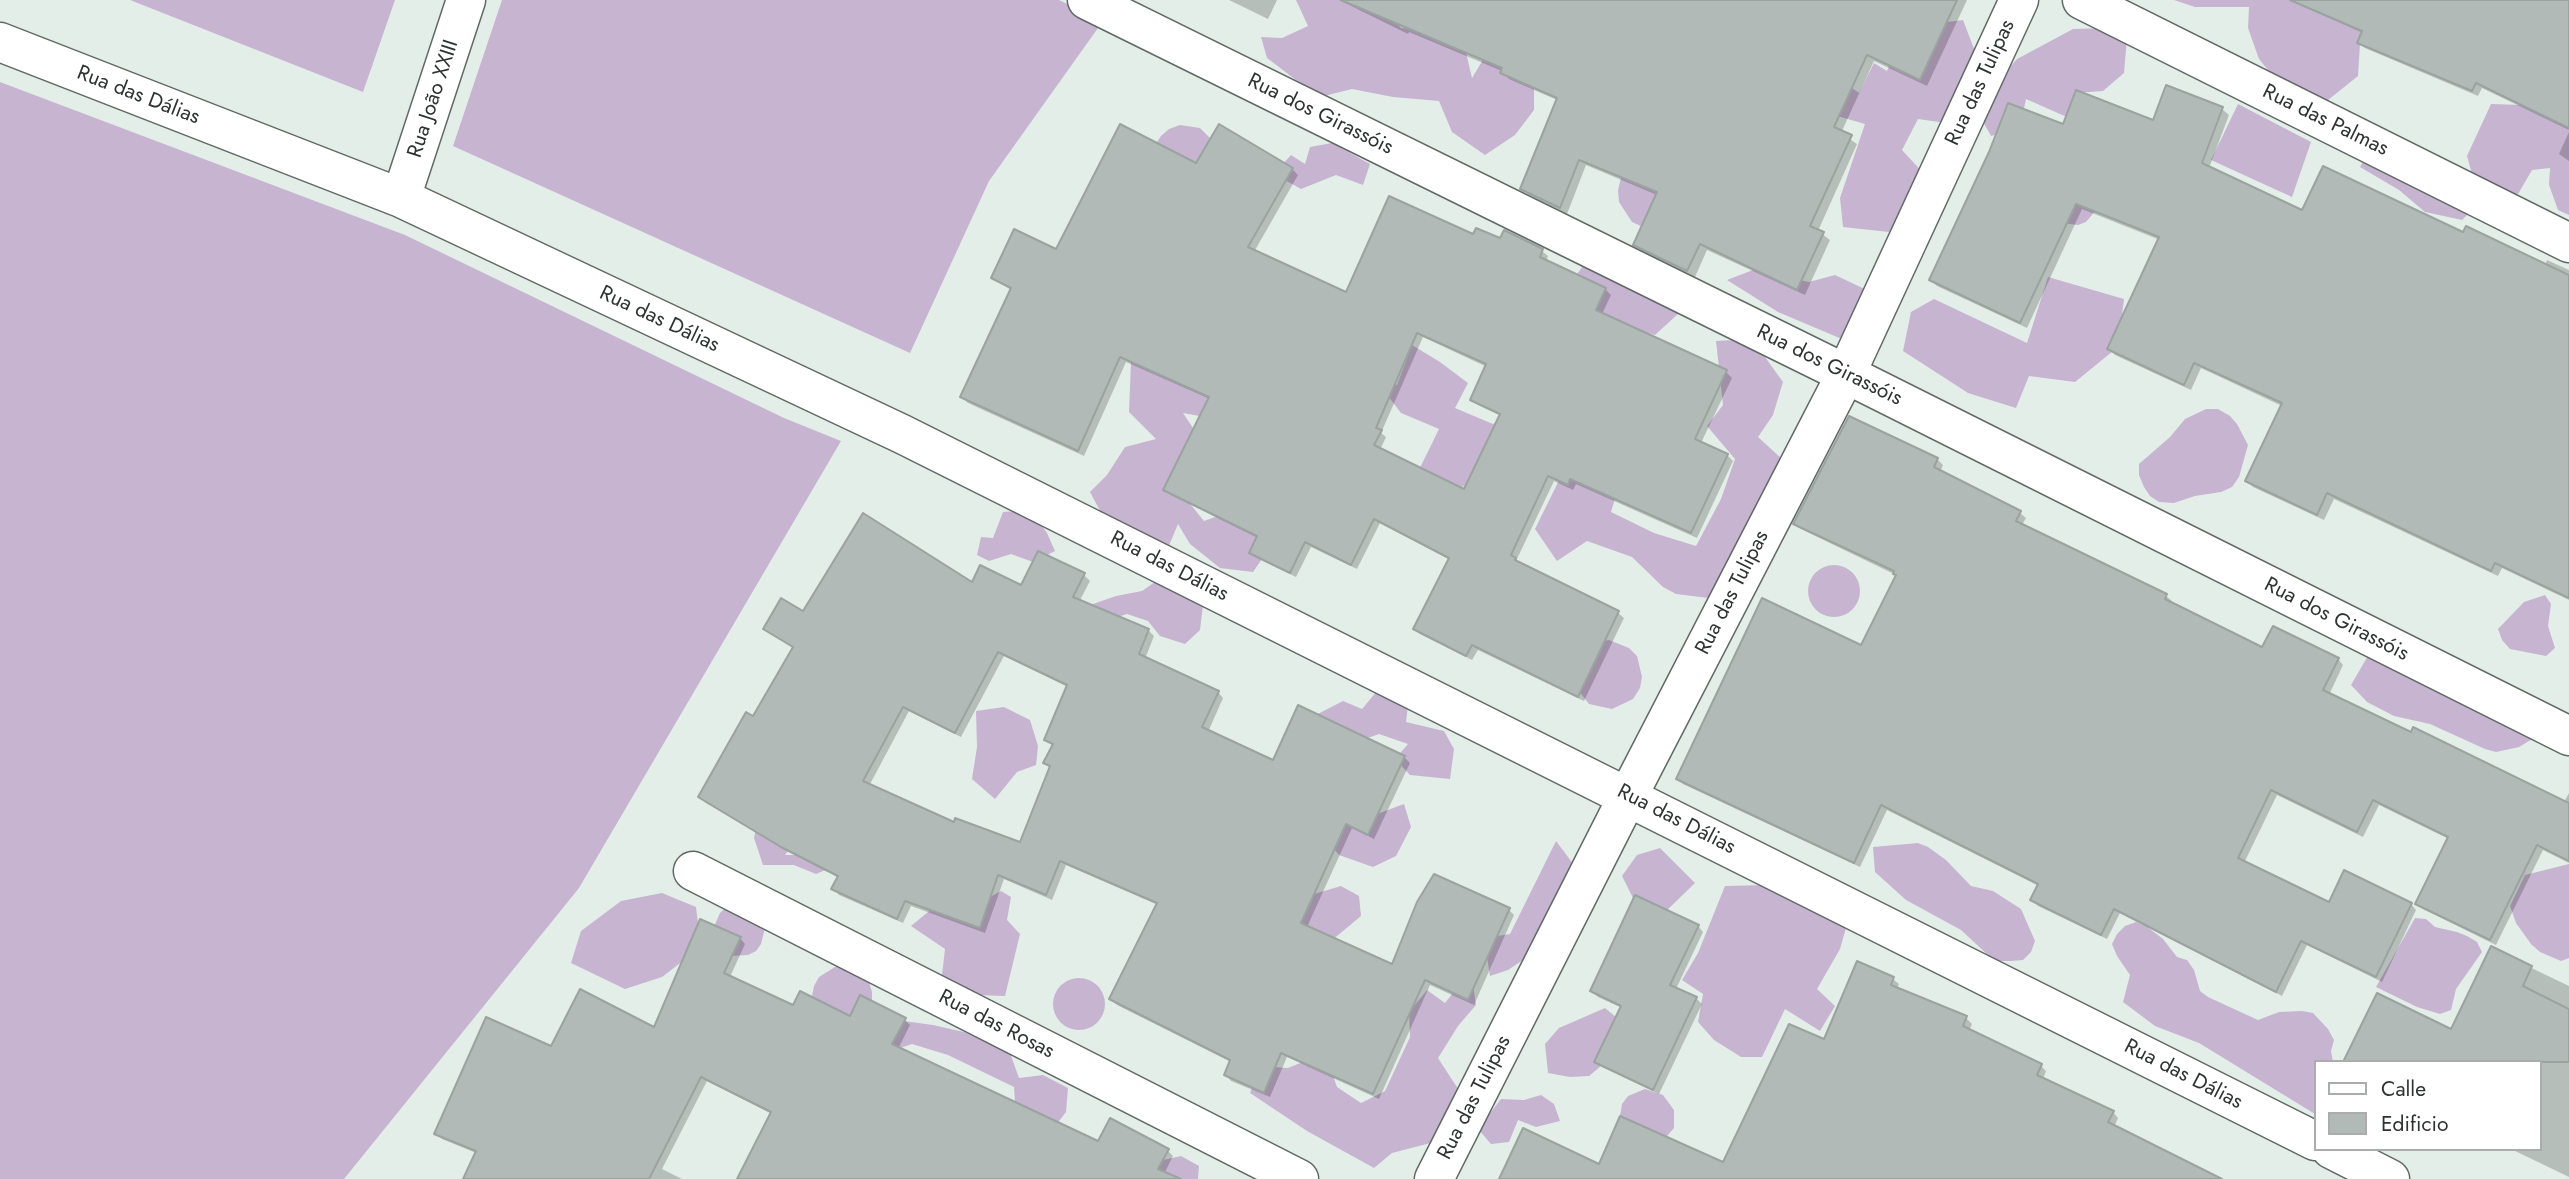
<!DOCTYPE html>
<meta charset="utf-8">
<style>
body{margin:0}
#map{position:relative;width:2569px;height:1179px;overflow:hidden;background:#e4eee9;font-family:Jost,sans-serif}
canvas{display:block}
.legend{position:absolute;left:2314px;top:1060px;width:228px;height:91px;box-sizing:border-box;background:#fff;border:2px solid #abadac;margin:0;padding:9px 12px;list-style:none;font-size:21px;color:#2e3230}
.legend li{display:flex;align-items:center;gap:14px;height:35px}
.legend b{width:35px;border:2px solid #abadac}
</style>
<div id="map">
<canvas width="2569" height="1179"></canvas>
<ul class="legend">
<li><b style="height:9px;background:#fff"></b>Calle</li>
<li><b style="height:19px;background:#b1bab6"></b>Edificio</li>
</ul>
</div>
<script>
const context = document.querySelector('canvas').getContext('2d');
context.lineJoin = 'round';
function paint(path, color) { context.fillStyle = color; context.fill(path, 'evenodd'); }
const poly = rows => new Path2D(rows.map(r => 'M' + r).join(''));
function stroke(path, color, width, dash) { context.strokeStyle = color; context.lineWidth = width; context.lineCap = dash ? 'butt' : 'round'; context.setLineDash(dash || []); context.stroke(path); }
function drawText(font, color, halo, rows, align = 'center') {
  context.font = font + ' Jost,sans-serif'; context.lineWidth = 6; context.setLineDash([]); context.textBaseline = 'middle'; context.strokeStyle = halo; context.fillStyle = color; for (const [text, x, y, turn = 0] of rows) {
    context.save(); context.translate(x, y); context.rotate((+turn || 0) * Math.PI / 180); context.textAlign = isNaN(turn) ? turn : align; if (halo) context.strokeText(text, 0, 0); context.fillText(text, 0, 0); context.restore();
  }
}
paint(poly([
 [130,0,395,0,363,92],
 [502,0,1059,0,1103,21,989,181,910,353,453,146],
 [1296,0,1371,0,1384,10,1401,28,1452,31,1465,48,1472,78,1496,38,1534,75,1534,110,1515,135,1485,155,1452,132,1439,101,1393,97,1352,89,1324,96,1296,80,1267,58,1261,37,1282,38,1308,26],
 [2174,0,2324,0,2361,27,2358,76,2323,104,2286,92,2259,59,2248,28,2249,7,2195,7],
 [1963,20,1981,67,1946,123,1918,119,1902,150,1927,177,1913,212,1889,232,1843,227,1840,198,1865,124,1806,107,1837,77,1859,93,1874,63,1887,71,1895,52,1930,24],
 [2106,28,2127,38,2124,73,2103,91,2075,93,2069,118,2026,99,2020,127,1991,136,1972,102,1994,85,2017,59,2073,29],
 [2550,67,2569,76,2569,215,2558,210,2549,185,2550,168,2532,170,2518,194,2497,202,2477,192,2467,156,2491,104,2522,105],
 [0,82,405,235,784,418,841,441,579,888,344,1179,0,1179],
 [2238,104,2311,142,2292,197,2211,160],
 [1180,125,1200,128,1214,142,1208,179,1155,145,1161,136,1169,129],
 [1332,143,1370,164,1363,185,1336,175,1301,189,1274,174,1291,155,1305,164,1310,147],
 [2365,158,2470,212,2462,220,2425,212,2399,190,2360,167],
 [1671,161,1643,227,1632,222,1619,202,1618,190,1621,178,1628,168],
 [2046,194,2096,210,2086,222,2078,225,2061,223],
 [1585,263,1679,313,1655,335,1629,328,1597,344,1565,291],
 [1753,270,1809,282,1835,275,1871,292,1856,345,1778,312,1727,280],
 [2048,277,2124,299,2118,347,2075,382,2029,376,2016,408,1968,393,1903,351,1911,312,1934,299,2027,343],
 [1539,336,1554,353,1567,362,1548,392,1543,419,1532,440,1512,460,1521,471,1513,488,1483,478,1448,493,1437,510,1416,476,1439,429,1401,413,1369,371,1397,385,1412,345,1440,362,1468,383,1455,408,1493,424,1515,409,1504,381,1531,372],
 [1752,339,1783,382,1773,415,1758,437,1782,459,1717,599,1676,594,1663,587,1632,557,1587,541,1557,561,1535,529,1568,462,1619,485,1611,512,1654,533,1696,546,1721,499,1735,459,1707,426,1723,405,1716,341],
 [1214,361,1216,419,1183,413,1203,443,1182,494,1204,521,1255,503,1271,546,1253,572,1220,568,1190,544,1178,524,1168,548,1111,531,1090,492,1107,475,1125,447,1156,439,1129,412,1131,362],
 [2206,409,2218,409,2230,416,2237,424,2248,445,2239,477,2232,487,2221,492,2195,496,2174,503,2159,502,2150,496,2144,487,2139,475,2139,464,2170,437,2185,419],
 [1030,510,1047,533,1055,551,1033,562,1011,554,989,561,977,555,981,537,993,538,1003,512],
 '1808 591a26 26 0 1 1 52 0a26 26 0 1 1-52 0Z',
 [1159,579,1203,605,1200,630,1185,644,1160,636,1148,621,1127,614,1108,620,1090,605,1116,596,1142,591],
 [2545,595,2551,604,2548,626,2555,648,2546,656,2510,649,2502,640,2498,629,2524,602],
 [1609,640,1629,648,1637,656,1642,677,1640,688,1633,699,1612,709,1589,704,1575,686,1598,642],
 [2369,654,2539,735,2519,747,2496,752,2485,749,2430,724,2394,716,2367,702,2351,685],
 [1377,691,1409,697,1406,722,1444,731,1454,749,1450,779,1410,775,1395,759,1408,744,1379,734,1351,744,1308,719,1343,701,1362,709],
 [1004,707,1030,720,1038,746,1036,765,1017,772,995,799,972,779,977,747,976,711],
 [1404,804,1411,827,1396,856,1373,867,1339,855,1326,840,1354,815,1369,817],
 [760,807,796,841,785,855,815,855,844,862,816,874,794,865,763,865,754,838],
 [1556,841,1574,865,1541,948,1508,970,1490,976,1484,938,1510,934],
 [1918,843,1928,847,1946,860,1971,886,1993,891,2021,909,2035,941,2031,952,2023,960,2011,961,2000,961,1989,956,1961,930,1906,900,1875,872,1873,847],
 [1660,848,1695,883,1660,917,1638,908,1622,876,1637,855],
 [2569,864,2569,958,2561,961,2540,952,2531,944,2516,923,2510,906,2525,875],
 [1767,885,1846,928,1840,949,1817,989,1835,1006,1820,1031,1785,1009,1762,1057,1741,1057,1714,1040,1698,1022,1703,994,1682,980,1698,953,1725,886],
 [1341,886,1359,896,1361,916,1331,941,1312,939,1269,889,1297,899],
 [1001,891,1011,897,1007,920,1020,934,1005,996,977,995,942,975,945,949,911,926,939,903,966,910],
 [662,893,696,907,701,947,662,977,625,989,571,963,581,931,621,901],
 [726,907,765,928,761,944,756,951,748,955,731,956,713,929,720,913],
 [2415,918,2426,919,2435,927,2457,932,2467,936,2477,942,2482,952,2456,989,2451,1010,2440,1014,2417,1007,2376,987],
 [2136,922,2146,926,2163,939,2177,957,2187,960,2194,970,2200,991,2208,997,2258,1020,2279,1012,2302,1011,2313,1013,2328,1029,2334,1040,2331,1051,2333,1062,2315,1062,2315,1114,2199,1043,2155,1026,2123,1002,2130,975,2117,956,2112,944,2117,934,2125,926],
 [845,966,863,975,869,982,872,992,872,1002,855,1024,814,1006,812,996,814,986,819,977,835,967],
 [1471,970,1476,1005,1458,1026,1438,1058,1464,1098,1450,1138,1392,1153,1374,1168,1307,1131,1250,1093,1261,1066,1288,1068,1325,1053,1337,1087,1361,1103,1385,1091,1410,1037,1409,1012,1427,990,1445,1003],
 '1053 1004a26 26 0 1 1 52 0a26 26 0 1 1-52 0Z',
 [1605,1008,1616,1017,1617,1040,1613,1056,1589,1076,1570,1077,1548,1073,1545,1044,1559,1028],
 [897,1020,933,1025,964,1032,1010,1053,1019,1078,1043,1075,1068,1088,1066,1112,1043,1142,1016,1119,1014,1087,948,1055,912,1044,888,1052],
 [1645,1089,1663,1095,1674,1110,1674,1128,1662,1142,1619,1122,1622,1104,1628,1096],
 [1541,1095,1554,1104,1560,1121,1536,1127,1518,1120,1509,1142,1491,1144,1478,1129,1501,1099,1524,1100],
 [1181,1156,1199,1166,1198,1179,1143,1179,1141,1165]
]), '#c7b4d1');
paint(poly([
 [1229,0,1277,0,1268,19],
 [1339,0,1967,0,1927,86,1874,61,1841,133,1857,144,1818,231,1830,240,1805,295,1707,250,1695,277,1642,251,1635,244,1657,195,1586,165,1567,214,1529,195,1522,189,1557,100,1509,79,1502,71,1409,32,1408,34],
 [2289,0,2569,0,2569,130,2482,88,2478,96,2365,48,2359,43,2363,33],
 [2222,109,2229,115,2209,168,2303,212,2464,234,2545,265,2547,260,2569,270,2569,600,2502,568,2498,576,2334,499,2324,520,2253,487,2247,481,2282,406,2201,368,2191,390,2115,355,2109,349,2160,240,2082,209,2027,328,1937,286,1931,280,2064,127,2154,123],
 [1219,127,1292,169,1298,175,1254,252,1347,294,1474,236,1542,251,1548,256,1546,262,1605,289,1611,295,1602,314,1726,372,1732,378,1701,443,1727,455,1733,461,1697,538,1576,484,1573,490,1554,481,1516,561,1618,613,1624,618,1584,701,1478,650,1472,660,1420,634,1415,629,1450,560,1380,523,1357,569,1311,547,1296,577,1257,558,1251,552,1258,538,1171,495,1165,490,1210,399,1126,362,1084,456,968,403,962,397,1011,290,993,278,1057,251,1197,165],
 [1423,337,1487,367,1472,399,1478,405,1501,416,1465,491,1380,450,1386,437,1381,433],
 [2569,132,2569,161,2559,154],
 [1937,459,1943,465,1940,472,2020,513,2026,518,2022,525,2166,596,2172,601,2171,604,2263,649,2338,659,2343,665,2329,695,2564,802,2569,793,2569,863,2543,850,2496,945,2423,909,2417,904,2449,839,2379,805,2363,837,2277,795,2244,863,2330,905,2411,904,2416,910,2382,982,2307,945,2282,996,2120,913,2107,939,2038,906,2032,900,2039,886,1887,810,1860,867,1683,784,1678,778,1862,648,1898,576,1801,529,1795,524],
 [1084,575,1090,581,1079,602,1148,630,1154,636,1145,659,1218,692,1223,698,1208,732,1274,763,1404,757,1410,763,1374,839,1352,828,1307,927,1393,966,1509,910,1514,915,1474,1005,1430,985,1379,1099,1287,1057,1270,1097,1231,1081,1226,1075,1231,1062,1117,1005,1111,999,1158,905,1066,865,1052,900,1004,879,985,933,911,906,903,923,839,895,834,889,839,878,789,852,706,803,700,797,753,718,795,649,765,629,804,613,973,584,1022,588],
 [1004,656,1068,687,1046,740,1053,746,1045,763,1051,769,1021,844,955,824,869,786,909,711,961,737],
 [1698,926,1703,932,1676,989,1696,998,1702,1004,1659,1094,1602,1067,1597,1062,1622,1008,1598,997,1592,991],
 [740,938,745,944,730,977,794,1007,850,1018,905,1020,910,1025,898,1049,1099,1143,1168,1151,1173,1156,1165,1172,1178,1179,739,1179,772,1114,707,1081,662,1169,682,1179,465,1179,476,1153,442,1139,436,1133,552,1048,655,1029],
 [2492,949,2569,986,2569,1177,2511,1149,2539,1149,2539,1062,2452,1032],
 [1893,979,1899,984,1897,989,1966,1018,1972,1024,1969,1031,2041,1066,2046,1071,2043,1079,2113,1112,2118,1118,2114,1127,2221,1179,1501,1179,1600,1166,1724,1164,1825,1041]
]), '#0003');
const building = poly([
 [1341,0,1957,0,1920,80,1867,55,1834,127,1852,135,1810,226,1824,232,1797,290,1700,244,1687,271,1633,245,1657,192,1579,160,1560,208,1520,189,1557,98,1500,73,1502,68,1341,0],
 [2290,0,2569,0,2569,128,2476,83,2472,91,2357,43,2362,31,2290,0],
 [2166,85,2223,107,2202,163,2302,210,2323,166,2463,232,2466,226,2569,275,2569,598,2495,563,2491,571,2327,493,2317,515,2245,481,2282,403,2194,363,2184,385,2107,349,2159,237,2076,204,2020,323,1929,280,1989,152,2008,103,2063,124,2076,90,2153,120,2166,85],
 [1120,124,1196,163,1219,124,1293,168,1248,247,1346,292,1389,196,1473,234,1476,228,1500,238,1504,230,1543,249,1540,257,1606,288,1596,310,1727,370,1695,439,1728,454,1691,533,1570,479,1568,485,1548,476,1511,555,1516,558,1515,560,1619,611,1578,697,1472,645,1466,656,1413,629,1449,558,1374,519,1351,565,1305,542,1290,573,1249,553,1257,536,1163,490,1209,397,1120,357,1078,451,960,397,1011,288,991,278,1014,229,1056,249,1120,124],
 [1417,333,1486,364,1470,400,1500,414,1464,489,1374,445,1382,430,1376,428,1417,333],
 [1849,416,1938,458,1934,467,2021,511,2016,521,2167,594,2165,599,2262,647,2273,626,2339,658,2323,690,2411,732,2413,727,2569,803,2569,861,2537,845,2490,940,2415,904,2448,837,2373,800,2357,832,2271,790,2238,858,2329,902,2344,870,2412,903,2376,977,2301,941,2276,992,2114,909,2101,935,2030,900,2038,884,1881,805,1854,863,1676,779,1762,598,1861,645,1896,575,1893,574,1894,571,1793,524,1849,416],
 [863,513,972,582,980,565,1021,585,1038,551,1085,573,1073,597,1149,629,1139,654,1219,691,1202,727,1273,760,1298,705,1405,756,1368,835,1346,824,1301,923,1392,964,1417,902,1434,874,1510,908,1468,1000,1425,980,1373,1094,1281,1053,1264,1093,1224,1075,1230,1060,1109,999,1157,903,1060,861,1046,895,998,875,980,928,905,901,897,919,831,889,838,876,781,847,698,797,746,712,753,716,793,647,763,629,781,598,803,611,863,513],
 [998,652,1067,685,1044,740,1053,744,1043,763,1050,766,1020,842,955,818,954,822,863,781,903,707,955,733,998,652],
 [1635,895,1699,925,1670,985,1697,997,1653,1090,1594,1062,1621,1006,1590,991,1635,895],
 [700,919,741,937,724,973,793,1005,800,991,850,1016,860,995,906,1018,892,1044,1098,1141,1110,1118,1169,1149,1158,1169,1181,1179,737,1179,771,1112,701,1077,649,1179,463,1179,476,1151,434,1134,486,1017,551,1046,580,989,654,1027,700,919],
 [2491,946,2532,966,2523,986,2569,1009,2569,1062,2343,1062,2377,993,2451,1029,2491,946],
 [1857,961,1894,977,1891,985,1967,1016,1963,1026,2042,1064,2037,1075,2114,1111,2108,1122,2222,1179,1499,1179,1523,1128,1599,1164,1620,1116,1723,1162,1789,1024,1824,1039,1857,961]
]);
paint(building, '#b1bab6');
stroke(building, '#9aa39f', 2);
const minor = poly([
 [1087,0,1846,374,2569,736],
 [2082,0,2569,243],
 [0,42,401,198,902,434,2315,1141],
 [401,198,466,0],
 [693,871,1299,1179],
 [2331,1149,2390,1179],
 [1434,1179,1628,796,1846,374,2019,0]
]);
stroke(minor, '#606965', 41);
stroke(minor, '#fff', 38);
drawText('21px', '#2e3230', '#fff', [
 ["Rua das Tulipas",1981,83,-65],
 ["Rua das Dálias",138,96,21],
 ["Rua João XXIII",434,99,-72],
 ["Rua dos Girassóis",1320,115,26],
 ["Rua das Palmas",2325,121,26],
 ["Rua das Dálias",659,320,25],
 ["Rua dos Girassóis",1829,366,26],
 ["Rua das Dálias",1169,567,27],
 ["Rua das Tulipas",1733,593,-63],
 ["Rua dos Girassóis",2336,620,27],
 ["Rua das Dálias",1676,820,27],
 ["Rua das Rosas",996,1025,27],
 ["Rua das Dálias",2183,1075,27],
 ["Rua das Tulipas",1475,1098,-63]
]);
</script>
